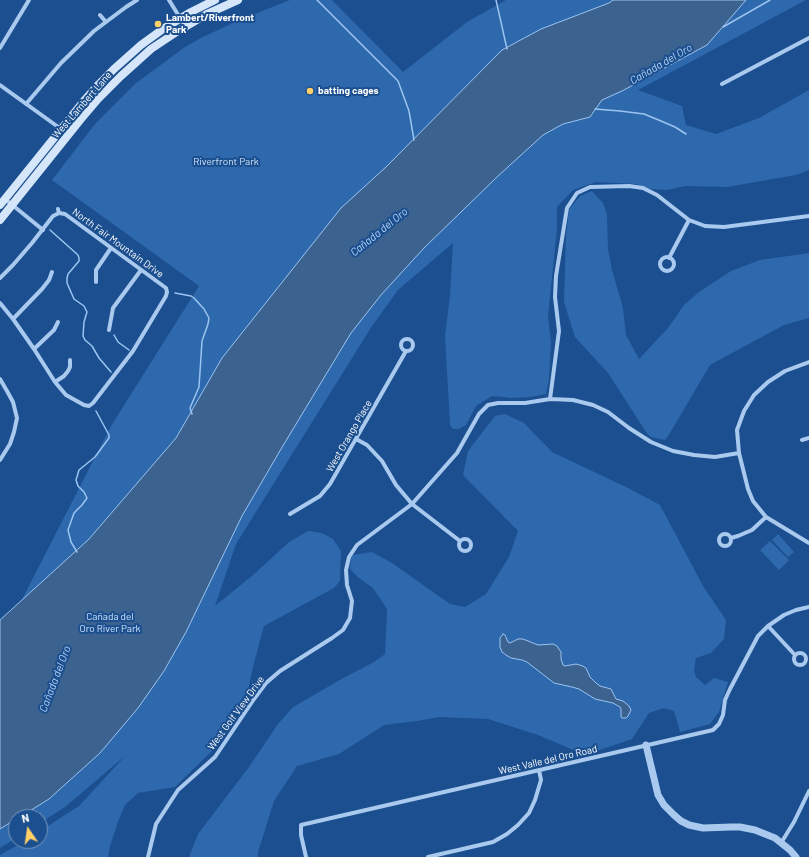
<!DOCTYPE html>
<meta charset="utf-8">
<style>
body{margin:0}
#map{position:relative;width:809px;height:857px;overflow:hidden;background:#1b4f8f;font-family:Barlow,sans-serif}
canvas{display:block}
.north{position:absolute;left:8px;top:809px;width:40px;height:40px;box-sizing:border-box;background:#1b4f8f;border:1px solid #7695bc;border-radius:50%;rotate:347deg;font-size:11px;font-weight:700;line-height:16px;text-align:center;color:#fff}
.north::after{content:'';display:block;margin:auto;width:14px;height:18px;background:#ffd166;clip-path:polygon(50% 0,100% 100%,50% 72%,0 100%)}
</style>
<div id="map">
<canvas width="809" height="857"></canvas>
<div class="north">N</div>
</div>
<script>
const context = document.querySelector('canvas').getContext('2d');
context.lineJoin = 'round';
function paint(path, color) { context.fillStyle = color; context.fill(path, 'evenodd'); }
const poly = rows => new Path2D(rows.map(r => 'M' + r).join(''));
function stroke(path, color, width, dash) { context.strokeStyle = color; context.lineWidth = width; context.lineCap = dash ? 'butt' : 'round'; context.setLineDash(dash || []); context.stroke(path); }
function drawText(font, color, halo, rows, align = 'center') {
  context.font = font + ' Barlow,sans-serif'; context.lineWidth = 4; context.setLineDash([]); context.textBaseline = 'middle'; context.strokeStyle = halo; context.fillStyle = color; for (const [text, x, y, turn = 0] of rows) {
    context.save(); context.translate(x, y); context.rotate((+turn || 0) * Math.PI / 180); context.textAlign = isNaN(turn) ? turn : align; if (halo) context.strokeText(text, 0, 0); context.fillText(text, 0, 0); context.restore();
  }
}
paint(poly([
 [290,0,332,0,403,72,467,22,506,0,806,0,638,90,682,106,686,125,716,134,759,118,809,90,809,170,796,175,727,187,685,186,667,190,650,189,636,184,596,182,573,190,557,207,557,229,548,316,551,342,549,379,546,394,530,397,511,398,492,396,476,406,466,425,459,429,453,429,450,425,445,336,450,295,453,243,398,290,372,326,236,544,215,606,253,575,289,542,308,531,322,533,333,539,341,551,340,581,334,588,264,626,254,663,248,690,215,748,175,787,138,793,125,805,118,822,110,846,108,857,0,857,0,855,25,841,40,841,40,831,79,806,125,756,65,807,40,823,40,817,16,817,16,838,0,848,0,631,13,617,111,426,199,286,52,180,95,124,136,83,185,47,201,38,237,21],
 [592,191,603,203,607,215,608,249,612,270,623,308,626,335,639,359,668,328,684,305,699,292,731,271,760,260,809,253,809,318,784,325,710,365,670,433,665,440,651,437,646,432,608,373,575,337,564,302,566,236,569,210,580,196],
 [505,414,524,423,552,452,628,488,660,505,703,586,726,620,724,639,711,653,696,658,694,671,696,677,705,685,714,678,728,682,719,712,710,724,680,732,674,711,664,708,649,713,632,739,585,755,538,735,488,719,439,717,417,721,384,725,339,754,297,766,274,801,258,852,258,857,189,857,198,834,249,767,278,724,293,707,345,677,374,662,385,654,387,609,373,588,359,578,350,569,351,558,353,555,372,552,392,563,450,604,465,607,486,594,509,557,518,531,463,475,468,451,495,416],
 [778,534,794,552,788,557,772,540],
 [770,541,789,560,779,570,760,550]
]), '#2e69ad');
const water = poly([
 [613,0,746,0,707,45,622,91,602,100,590,117,563,124,543,135,497,177,424,248,381,295,351,333,281,449,242,516,186,632,164,671,138,708,100,753,49,799,20,817,16,817,16,819,0,829,0,620,89,539,176,438,222,358,341,208,386,167,502,50,541,29,609,3,613,0],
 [503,634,505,635,508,642,510,643,518,639,523,639,538,645,553,644,557,646,561,652,561,659,563,665,565,666,576,664,583,666,586,668,590,677,596,683,600,686,611,689,616,699,623,701,629,706,631,710,628,716,626,718,622,718,621,717,621,709,620,707,613,703,595,699,579,689,572,687,554,683,527,662,522,660,511,658,506,655,502,652,500,647,500,638,503,634]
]);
paint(water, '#3c6290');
stroke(water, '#9cc4f0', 1);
stroke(poly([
 [317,0,398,81,409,111,414,140],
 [496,0,507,49],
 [723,27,770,0],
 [595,109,620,111,644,114,661,121,675,127,686,134],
 [50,230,78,255,79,258,79,261,68,274,67,278,67,283,74,299,84,306,87,312,84,322,83,336,85,340,92,346,99,358,111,372],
 [175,293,191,296,194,298,204,309,209,318,208,324,202,341,199,387,190,408,192,414],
 [114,335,118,342,129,350],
 [77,552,71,542,68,530,74,513,82,505,87,498,84,492,78,486,76,480,79,470,95,457,109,438,109,435,96,411]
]), '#9cc4f0', 1.5);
stroke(poly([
 [169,0,185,26],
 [100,15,106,22],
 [0,48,29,0],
 [722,84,809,38],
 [0,85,61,129],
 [26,104,61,63,94,31,126,7,137,0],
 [5,199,43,230],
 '660 264a7 7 0 1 1 14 0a7 7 0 1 1-14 0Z',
 [669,258,689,220],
 [0,278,13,265,32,243,53,216,59,213],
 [96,282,96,270,111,248],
 [0,303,13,319,34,349,55,382,66,395,84,405,89,406,93,403,133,351,166,296,167,292,166,288,65,214,59,213,58,209],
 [13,319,42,289,49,280,52,272],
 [109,330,113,308,141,270],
 '401 345a6 6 0 1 1 12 0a6 6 0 1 1-12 0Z',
 [34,349,54,330,58,322],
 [809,362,785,371,768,382,754,395,744,411,737,430,739,453,748,489,753,501,766,517,809,543],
 [0,379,7,391,13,402,17,418,14,432,10,444,0,460],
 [55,382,64,376,68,371,70,367,70,360],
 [550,399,559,331,555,297,556,276,567,208,577,193,590,187,629,186,643,188,657,195,689,220,705,226,724,227,809,216],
 [356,439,367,445,382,461,396,485,412,504,460,541],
 [802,440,809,438],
 [290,514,320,496,330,484,406,351],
 '719 540a6 6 0 1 1 12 0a6 6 0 1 1-12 0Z',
 [731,538,738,536,752,530,766,517],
 '459 545a6 6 0 1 1 12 0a6 6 0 1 1-12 0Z',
 [768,626,795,655],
 '794 659a6 6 0 1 1 12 0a6 6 0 1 1-12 0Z',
 [781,843,794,822,809,791],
 [148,857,156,824,178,790,215,757,254,699,266,683,280,671,332,638,343,630,350,618,352,601,347,585,346,570,349,557,357,545,412,504,457,453,479,414,488,405,498,403,525,403,550,399,573,400,593,405,608,412,629,428,651,442,673,451,694,455,715,457,739,453],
 [306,857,301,835,301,825,713,730,719,724,723,715,725,700,730,689,758,636,768,626,784,615,796,610,809,607],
 [428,857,493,842,507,834,518,825,529,813,535,800,541,780,539,770]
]), '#a9c9ee', 4);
stroke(poly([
 [646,745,658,795,664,805,674,815,681,821,689,825,703,828,731,827,740,827,755,830,775,838,790,850,796,857]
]), '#a9c9ee', 7);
stroke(poly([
 [0,205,83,102,99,84,114,69,141,45,163,29,191,12,215,0],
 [0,220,81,119,98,99,121,76,151,49,178,31,207,14,238,0]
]), '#d6e6fa', 8);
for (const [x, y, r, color] of [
 [158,24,4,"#ffd166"],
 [310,91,4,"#ffd166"]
]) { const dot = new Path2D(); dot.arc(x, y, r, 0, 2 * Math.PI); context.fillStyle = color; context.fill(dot); stroke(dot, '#1b4f8f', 1.5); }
drawText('bold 10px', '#fff', '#1b4f8f', [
 ["Lambert/Riverfront",166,18],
 ["Park",166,30],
 ["batting cages",318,91]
], 'left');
drawText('10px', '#fff', '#1b4f8f', [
 ["West Lambert Lane",82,105,-49],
 ["North Fair Mountain Drive",118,243,36],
 ["West Orango Place",349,436,-60],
 ["West Golf View Drive",236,713,-54],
 ["West Valle del Oro Road",548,760,-13]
]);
drawText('10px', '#cfe3fa', '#1b4f8f', [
 ["Riverfront Park",226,162],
 ["Cañada del",110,617],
 ["Oro River Park",110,629]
]);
drawText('italic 11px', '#b5d3f5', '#1b4f8f', [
 ["Cañada del Oro",661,64,-30],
 ["Cañada del Oro",379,232,-39],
 ["Cañada del Oro",55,679,-69]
]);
</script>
